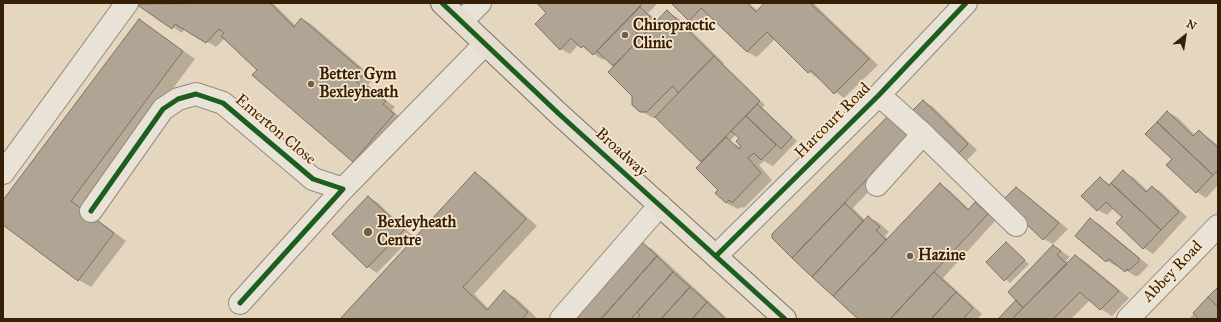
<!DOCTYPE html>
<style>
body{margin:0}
#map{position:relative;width:1221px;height:322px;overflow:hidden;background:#e5d6bf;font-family:"IM FELL Great Primer",serif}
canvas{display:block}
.frame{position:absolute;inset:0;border:4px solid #351f07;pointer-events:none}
.north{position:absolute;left:1165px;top:16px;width:40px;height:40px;-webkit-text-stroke:3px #f8e7cc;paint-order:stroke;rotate:30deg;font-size:11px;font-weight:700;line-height:16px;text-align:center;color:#351f07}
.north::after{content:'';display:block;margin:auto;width:14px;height:18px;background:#351f07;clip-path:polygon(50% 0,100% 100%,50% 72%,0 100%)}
</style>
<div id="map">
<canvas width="1221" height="322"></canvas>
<div class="frame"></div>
<div class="north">N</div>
</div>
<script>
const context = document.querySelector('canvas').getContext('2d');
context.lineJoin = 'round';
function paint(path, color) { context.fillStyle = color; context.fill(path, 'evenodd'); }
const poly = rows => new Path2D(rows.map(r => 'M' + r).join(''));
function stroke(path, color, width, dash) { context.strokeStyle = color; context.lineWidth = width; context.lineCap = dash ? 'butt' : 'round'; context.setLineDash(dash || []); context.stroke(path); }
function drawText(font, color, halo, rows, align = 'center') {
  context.font = font + ' "IM FELL Great Primer",serif'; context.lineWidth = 3.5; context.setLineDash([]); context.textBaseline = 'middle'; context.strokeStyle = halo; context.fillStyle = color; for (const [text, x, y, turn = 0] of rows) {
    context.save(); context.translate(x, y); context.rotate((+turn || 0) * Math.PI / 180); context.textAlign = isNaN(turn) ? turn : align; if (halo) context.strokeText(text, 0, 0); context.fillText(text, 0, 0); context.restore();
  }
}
paint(poly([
 [138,3,273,3,296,26,302,19,311,24,374,78,367,86,395,107,392,110,403,120,363,166,354,161,225,38,216,47,185,28,182,33],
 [538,3,658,3,648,13,658,21,667,12,678,18,724,63,723,64,765,105,762,107,797,141,773,166,764,161,759,165,772,180,744,208,741,207,738,209,726,203,703,162,658,118,653,118,641,111,633,95,615,66,605,57,603,60,579,44,570,54,561,49,548,13],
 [736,134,740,139,743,147,741,148,730,141],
 [672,3,749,3,758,11,766,3,813,3,878,65,844,98,809,72,775,39,757,57,747,52,709,15,699,25,689,20],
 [139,20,195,59,83,209,126,241,91,287,79,280,3,223,3,202],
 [923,101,932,106,977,150,965,162,911,113],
 [1167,112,1177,117,1195,135,1199,131,1218,145,1218,185,1206,198,1197,192,1168,165,1173,159],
 [918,140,853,208,865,220,868,217,878,222,889,232,885,236,888,239,940,184,949,190,970,210,975,203,984,209,996,220,943,278,982,314,977,319,858,319,773,238],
 [1123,172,1133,177,1148,191,1152,187,1161,192,1187,217,1153,254,1144,248,1123,217,1114,208,1107,215,1098,210,1100,178,1111,185],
 [475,173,486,180,537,226,474,294,489,309,505,292,516,298,538,319,342,319],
 [1016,188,1025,194,1068,229,1053,244,1044,239],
 [369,197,378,203,413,236,377,273,368,267,333,234],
 [1090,219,1099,224,1148,265,1148,266,1138,276,1135,276,1118,265,1116,266,1107,261],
 [641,243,652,249,728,319,571,319],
 [1006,243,1029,264,1010,283,987,262],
 [1054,246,1070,257,1066,261,1069,263,1076,256,1087,263,1129,298,1112,316,1101,309,1090,300,1071,319,1000,319,1017,300],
 [1218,288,1218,319,1189,319,1208,299]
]), '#0003');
const building = poly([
 [270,3,294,27,301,18,365,73,357,82,365,89,368,86,386,101,383,104,394,114,353,162,252,75,257,70,221,36,224,33,219,29,206,43,175,24,172,29,136,4,270,3],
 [537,3,643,3,593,55,583,46,581,48,571,38,560,50,535,24,546,13,537,3],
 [671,3,747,3,756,12,764,3,810,3,869,59,834,94,811,70,808,73,767,32,747,52,701,8,689,21,671,3],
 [640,7,650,17,635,31,641,38,613,66,597,51,640,7],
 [667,10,714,56,678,93,673,86,647,112,640,112,632,105,632,96,608,72,667,10],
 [139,19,183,51,71,201,114,233,78,281,3,225,3,200,139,19],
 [714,56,760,101,701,162,655,117,714,56],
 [923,100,968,144,955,157,910,113,923,100],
 [757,104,792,137,781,149,746,116,757,104],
 [1167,111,1193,136,1199,130,1218,148,1218,170,1213,175,1157,122,1167,111],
 [890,114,910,134,792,258,772,238,772,234,890,114],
 [746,116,776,145,761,160,754,153,748,158,761,173,732,203,729,200,726,203,715,193,718,190,696,168,726,137,739,149,741,147,736,141,739,138,731,131,746,116],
 [1157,122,1213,175,1196,193,1166,165,1172,159,1145,134,1157,122],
 [1123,170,1146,192,1152,186,1179,212,1161,230,1111,183,1123,170],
 [475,172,526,219,463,287,487,310,504,290,528,312,522,319,340,319,475,172],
 [1100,177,1109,186,1111,183,1161,230,1143,249,1116,223,1122,217,1106,202,1097,211,1081,196,1100,177],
 [940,183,968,210,975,202,988,214,890,319,858,319,833,296,940,183],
 [1016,187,1059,223,1043,240,1002,201,1016,187],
 [368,196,404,230,367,268,332,234,368,196],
 [845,203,863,221,812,277,792,258,845,203],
 [868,216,880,227,876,230,886,240,833,296,812,277,868,216],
 [1090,218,1139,258,1139,261,1128,271,1127,269,1125,272,1109,259,1106,262,1075,236,1090,218],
 [641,241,657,256,601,319,570,319,641,241],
 [1006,242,1025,260,1004,281,986,262,1006,242],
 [1053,245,1061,251,1057,255,1067,264,1023,308,1008,292,1053,245],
 [1075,255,1119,291,1100,310,1080,292,1053,319,1012,319,1075,255],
 [657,256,673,272,631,319,601,319,657,256],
 [673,272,690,287,661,319,637,319,640,315,637,312,673,272],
 [934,272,956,292,931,319,890,319,934,272],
 [690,287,707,302,692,319,661,319,690,287],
 [1218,287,1218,307,1208,297,1218,287],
 [956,292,973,308,963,319,931,319,956,292],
 [1208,297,1218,307,1218,319,1199,319,1193,313,1208,297],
 [1016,300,1023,308,1012,319,998,319,1016,300],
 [707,302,725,319,692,319,707,302]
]);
paint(building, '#b0a595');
stroke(building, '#7c7162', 1);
const minor = poly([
 [462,21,480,3],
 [879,95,923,134,1016,225],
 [3,173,127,3],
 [877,185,923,134],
 [343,189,485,44],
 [91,211,163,109,178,99,196,94,223,103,313,179,343,189,240,303],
 [716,256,879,95,966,3],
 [561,319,660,205],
 [1128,319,1218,226]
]);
const major = poly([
 [442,3,559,114,785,319]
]);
stroke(minor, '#958a7a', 24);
stroke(major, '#7c7162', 24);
stroke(minor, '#e9e2d6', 22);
stroke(major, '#e5ddcf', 22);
stroke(poly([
 [442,3,559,114,785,319],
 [91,211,163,109,178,99,196,94,223,103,313,179,343,189,240,303],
 [716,256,879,95,966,3]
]), '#1b5e20', 5);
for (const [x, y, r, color] of [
 [625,35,4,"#735f47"],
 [311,84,4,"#735f47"],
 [368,232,5,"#735f47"],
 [910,256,4,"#735f47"]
]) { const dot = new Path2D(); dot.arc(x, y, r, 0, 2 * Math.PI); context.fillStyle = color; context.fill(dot); stroke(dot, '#f8e7cc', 1.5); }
drawText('bold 16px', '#351f07', '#f8e7cc', [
 ["Chiropractic",633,26],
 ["Clinic",633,44],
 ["Better Gym",319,75],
 ["Bexleyheath",319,93],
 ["Bexleyheath",377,223],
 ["Centre",377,241],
 ["Hazine",918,256]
], 'left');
drawText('16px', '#351f07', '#f8e7cc', [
 ["Harcourt Road",833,121,-45],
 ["Emerton Close",275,130,40],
 ["Broadway",621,153,42],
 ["Abbey Road",1173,272,-46]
]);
</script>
